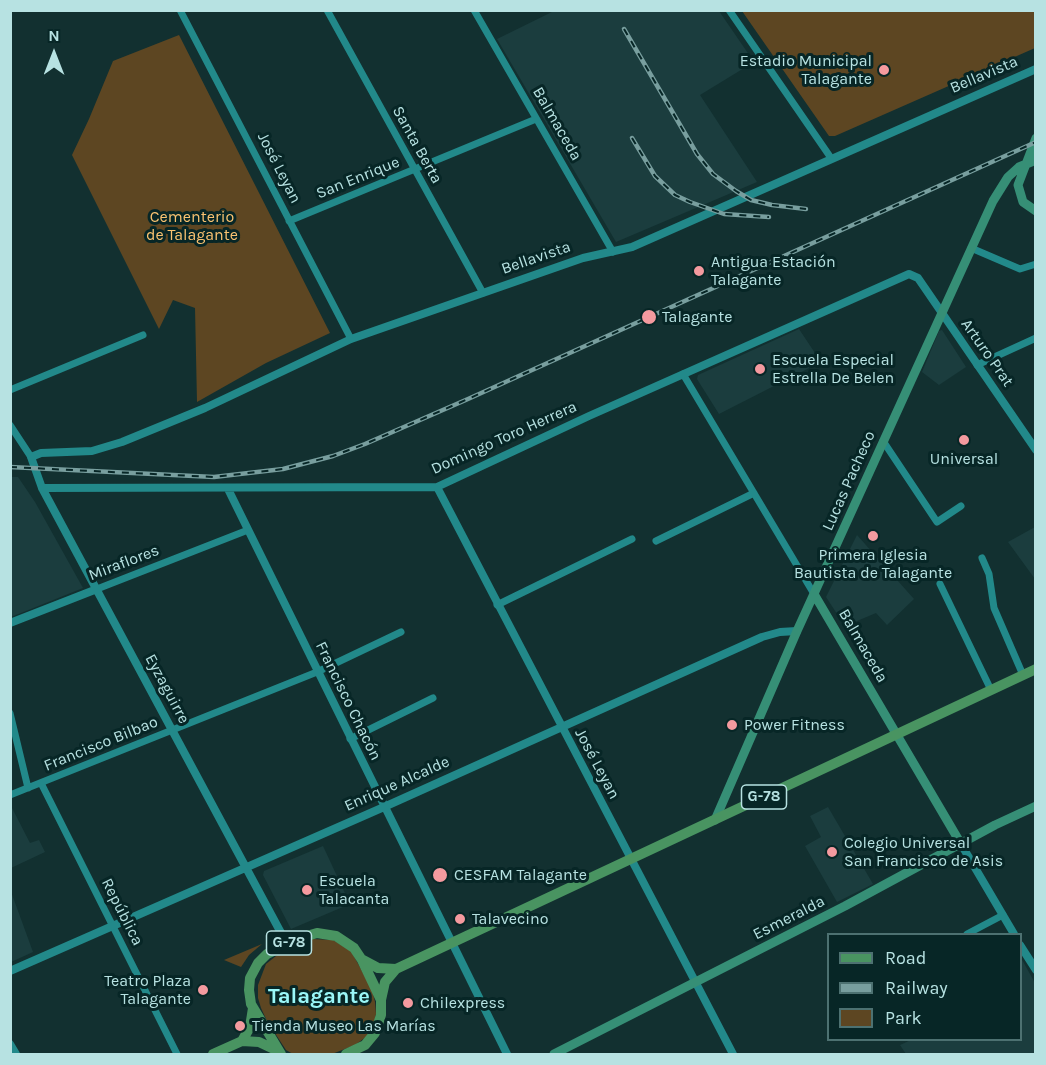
<!DOCTYPE html>
<meta charset="utf-8">
<style>
body{margin:0}
#map{position:relative;width:1046px;height:1065px;overflow:hidden;background:#123030;font-family:Karla,sans-serif}
canvas{display:block}
.frame{position:absolute;inset:0;border:12px solid #b7e2e2;pointer-events:none}
.legend{position:absolute;left:827px;top:933px;width:195px;height:108px;box-sizing:border-box;background:#072626;border:2px solid #4d7171;margin:0;padding:8px 10px;list-style:none;font-size:18px;color:#b7e2e2}
.legend li{display:flex;align-items:center;gap:12px;height:30px}
.legend b{width:30px;border:2px solid #4d7171}
.north{position:absolute;left:24px;top:24px;width:60px;height:60px;-webkit-text-stroke:4px #072626;paint-order:stroke;rotate:0deg;font-size:16px;font-weight:700;line-height:24px;text-align:center;color:#b7e2e2}
.north::after{content:'';display:block;margin:auto;width:21px;height:27px;background:#b7e2e2;clip-path:polygon(50% 0,100% 100%,50% 72%,0 100%)}
</style>
<div id="map">
<canvas width="1046" height="1065"></canvas>
<div class="frame"></div>
<ul class="legend">
<li><b style="height:8px;background:#499461"></b>Road</li>
<li><b style="height:8px;background:#789e9e"></b>Railway</li>
<li><b style="height:16px;background:#5d4622"></b>Park</li>
</ul>
<div class="north">N</div>
</div>
<script>
const context = document.querySelector('canvas').getContext('2d');
context.lineJoin = 'round';
function paint(path, color) { context.fillStyle = color; context.fill(path, 'evenodd'); }
const poly = rows => new Path2D(rows.map(r => 'M' + r).join(''));
function stroke(path, color, width, dash) { context.strokeStyle = color; context.lineWidth = width; context.lineCap = dash ? 'butt' : 'round'; context.setLineDash(dash || []); context.stroke(path); }
function drawText(font, color, halo, rows, align = 'center') {
  context.font = font + ' Karla,sans-serif'; context.lineWidth = 6; context.setLineDash([]); context.textBaseline = 'middle'; context.strokeStyle = halo; context.fillStyle = color; for (const [text, x, y, turn = 0] of rows) {
    context.save(); context.translate(x, y); context.rotate((+turn || 0) * Math.PI / 180); context.textAlign = isNaN(turn) ? turn : align; if (halo) context.strokeText(text, 0, 0); context.fillText(text, 0, 0); context.restore();
  }
}
paint(poly([
 [554,11,719,11,754,62,700,95,757,182,616,242,497,39],
 [799,329,821,362,719,414,697,379,698,375],
 [942,330,966,367,939,385,922,372,939,331],
 [11,477,18,477,35,502,83,588,11,617],
 [1035,527,1035,579,1008,542],
 [857,535,914,599,887,625,876,613,845,626,826,597],
 [11,806,30,843,39,840,45,852,11,868],
 [828,807,873,884,837,902,805,846,821,837,810,816],
 [323,846,350,904,291,929,263,875,264,871],
 [10,889,33,952,11,962,10,962],
 [1021,958,1035,983,1035,1054,906,1054,900,1045,911,1040,1020,1040]
]), '#1b3d3e');
paint(poly([
 [742,11,1035,11,1035,48,835,136,829,136],
 [179,35,330,333,266,363,197,402,195,308,173,300,159,329,72,155,89,119,113,61],
 [312,939,333,940,351,951,372,989,375,1002,376,1014,373,1027,366,1037,355,1045,332,1054,293,1054,286,1050,267,1021,261,1008,258,998,258,985,266,964,286,948],
 [262,944,249,955,241,967,224,960]
]), '#5d4622');
stroke(poly([
 [180,10,351,339],
 [327,10,483,293],
 [474,10,613,252],
 [729,10,831,158],
 [289,221,536,119],
 [971,248,1020,269,1036,264],
 [977,365,1036,338],
 [683,374,814,594],
 [10,390,143,335],
 [10,425,31,457],
 [883,441,937,522,961,506],
 [656,541,754,493],
 [982,558,989,574,994,608,1023,675],
 [940,584,991,690],
 [97,589,248,530],
 [497,605,632,539],
 [10,713,28,788],
 [350,739,433,698],
 [41,783,177,1054],
 [10,795,317,672,401,632],
 [967,934,1003,915]
]), '#22898a', 7);
stroke(poly([
 [437,487,733,1054],
 [42,488,437,487,589,416,909,274,918,278,1036,450],
 [228,489,507,1054],
 [10,623,97,589],
 [961,844,1014,934],
 [287,944,42,488,31,457,41,453,92,451,122,442,205,408,351,339,583,258,632,247,1036,69],
 [1020,945,1036,970],
 [10,971,384,807,762,637,780,632,797,631],
 [10,1044,16,1054]
]), '#22898a', 8);
stroke(poly([
 [1036,138,1018,185,1023,202,1036,211],
 [814,594,961,844],
 [715,820,797,631,993,201,1008,177,1019,167,1036,160],
 [554,1054,845,906,995,825,1036,806]
]), '#368f76', 9);
stroke(poly([
 [363,960,378,968,396,969],
 [381,1000,385,982,396,969,1036,669],
 [242,1041,250,1027,253,1008],
 [213,1054,242,1041,259,1042,278,1051],
 [281,1054,251,1004,249,990,250,978,258,963,267,954,300,938,317,933,336,936,354,948,362,960,381,1000,381,1015,375,1033,365,1045,346,1054]
]), '#499461', 10);
const rail = poly([
 [624,29,697,154,713,174,736,191,751,200,772,205,806,209],
 [632,138,655,176,675,195,690,202,724,214,769,217],
 [10,467,214,477,283,469,333,456,365,444,468,399,1036,142]
]);
stroke(rail, '#789e9e', 4.5);
stroke(rail, '#072626', 2, [7]);
for (const [x, y, r, color] of [
 [884,70,6,"#f49a9f"],
 [699,271,6,"#f49a9f"],
 [649,317,8,"#f49a9f"],
 [760,369,6,"#f49a9f"],
 [964,440,6,"#f49a9f"],
 [873,536,6,"#f49a9f"],
 [732,725,6,"#f49a9f"],
 [832,852,6,"#f49a9f"],
 [440,875,8,"#f49a9f"],
 [307,890,6,"#f49a9f"],
 [460,919,6,"#f49a9f"],
 [203,990,6,"#f49a9f"],
 [408,1003,6,"#f49a9f"],
 [240,1026,6,"#f49a9f"]
]) { const dot = new Path2D(); dot.arc(x, y, r, 0, 2 * Math.PI); context.fillStyle = color; context.fill(dot); stroke(dot, '#072626', 2); }
for (const [x, y, w] of [
 [764,797,45],
 [289,943,45]
]) { const box = new Path2D(); box.roundRect(x - w / 2, y - 12, w, 24, 4.5); context.fillStyle = '#072626'; context.fill(box); stroke(box, '#b7e2e2', 1.5); }
drawText('bold 15px', '#b7e2e2', null, [
 ["G-78",764,797],
 ["G-78",289,943]
]);
drawText('16px', '#b7e2e2', '#072626', [
 ["Estadio Municipal",872,61,"right"],
 ["Talagante",872,79,"right"],
 ["Antigua Estación",711,262],
 ["Talagante",711,280],
 ["Talagante",662,317],
 ["Escuela Especial",772,360],
 ["Estrella De Belen",772,378],
 ["Universal",964,459,"center"],
 ["Primera Iglesia",873,555,"center"],
 ["Bautista de Talagante",873,573,"center"],
 ["Power Fitness",744,725],
 ["Colegio Universal",844,843],
 ["San Francisco de Asis",844,861],
 ["CESFAM Talagante",454,875],
 ["Escuela",319,881],
 ["Talacanta",319,899],
 ["Talavecino",472,919],
 ["Teatro Plaza",191,981,"right"],
 ["Talagante",191,999,"right"],
 ["Chilexpress",420,1003],
 ["Tienda Museo Las Marías",252,1026]
], 'left');
drawText('16px', '#b7e2e2', '#072626', [
 ["Bellavista",984,75,-23],
 ["Balmaceda",557,124,60],
 ["Santa Berta",417,145,61],
 ["José Leyan",279,168,63],
 ["San Enrique",358,178,-22],
 ["Bellavista",536,258,-19],
 ["Arturo Prat",987,353,55],
 ["Domingo Toro Herrera",504,438,-24],
 ["Lucas Pacheco",849,481,-66],
 ["Miraflores",124,563,-21],
 ["Balmaceda",863,646,60],
 ["Eyzaguirre",167,689,62],
 ["Francisco Chacón",348,701,64],
 ["Francisco Bilbao",101,744,-22],
 ["José Leyan",597,764,62],
 ["Enrique Alcalde",397,784,-24],
 ["República",122,912,63],
 ["Esmeralda",789,918,-27]
]);
drawText('16px', '#fac371', '#072626', [
 ["Cementerio",192,217],
 ["de Talagante",192,235]
]);
drawText('bold 22px', '#9af7f8', '#072626', [
 ["Talagante",319,997]
]);
</script>
